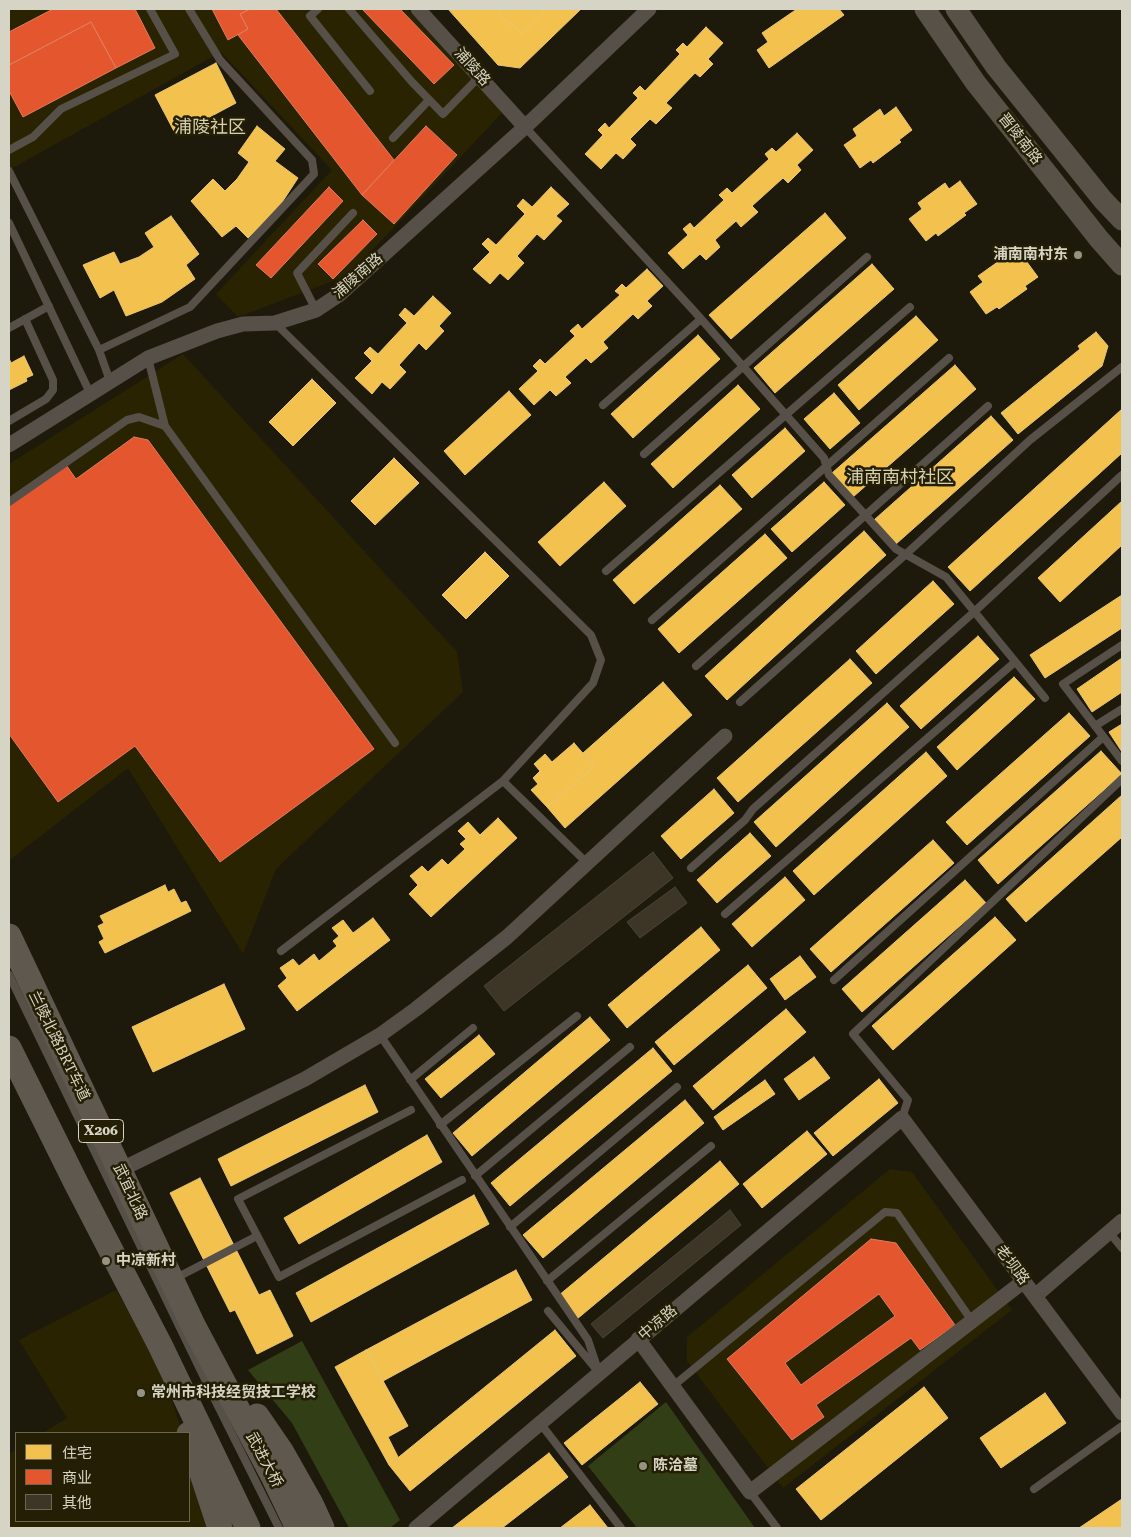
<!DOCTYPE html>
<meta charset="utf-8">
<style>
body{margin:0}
#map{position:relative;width:1131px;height:1537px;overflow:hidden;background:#1d1a0b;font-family:"Roboto Serif","Noto Sans SC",serif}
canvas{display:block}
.frame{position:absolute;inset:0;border:10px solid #d6d4c4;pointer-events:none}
.legend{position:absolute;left:15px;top:1432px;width:175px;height:90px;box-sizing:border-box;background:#241f04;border:1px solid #6b6751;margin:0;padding:6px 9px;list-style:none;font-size:15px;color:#d6d4c4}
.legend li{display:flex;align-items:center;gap:10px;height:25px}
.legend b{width:25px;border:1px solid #6b6751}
</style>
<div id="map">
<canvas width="1131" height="1537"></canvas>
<div class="frame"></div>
<ul class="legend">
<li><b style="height:14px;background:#f2c14e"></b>住宅</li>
<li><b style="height:14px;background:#e4572e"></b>商业</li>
<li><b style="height:14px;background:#3d3626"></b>其他</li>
</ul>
</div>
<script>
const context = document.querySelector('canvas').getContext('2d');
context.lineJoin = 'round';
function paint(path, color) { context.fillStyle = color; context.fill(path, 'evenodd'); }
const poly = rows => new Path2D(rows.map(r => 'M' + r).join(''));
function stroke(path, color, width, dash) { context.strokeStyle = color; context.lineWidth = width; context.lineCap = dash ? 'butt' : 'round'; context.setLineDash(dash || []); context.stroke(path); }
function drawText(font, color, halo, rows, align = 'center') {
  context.font = font + ' "Roboto Serif","Noto Sans SC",serif'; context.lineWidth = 5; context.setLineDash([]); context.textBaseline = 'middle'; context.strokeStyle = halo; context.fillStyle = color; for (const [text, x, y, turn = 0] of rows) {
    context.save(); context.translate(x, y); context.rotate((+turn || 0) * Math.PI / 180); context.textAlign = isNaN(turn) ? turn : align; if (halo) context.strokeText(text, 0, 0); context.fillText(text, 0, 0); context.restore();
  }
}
paint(poly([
 [9,9,407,9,504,111,349,275,238,317,216,294,332,170,221,52,9,170],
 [183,354,457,652,463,692,276,869,243,954,128,768,10,860,9,857,9,464],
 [890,1169,912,1172,1012,1310,783,1488,687,1361,687,1337],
 [116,1290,160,1367,183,1433,43,1433,67,1418,19,1340],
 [189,1449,207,1528,9,1528,9,1454,16,1450,16,1521,189,1521]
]), '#292301');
paint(poly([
 [302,1341,400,1520,390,1528,349,1528,292,1423,248,1370],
 [666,1402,755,1528,637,1528,588,1466]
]), '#323e15');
const homes = poly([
 [448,9,500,9,501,10,498,13,510,25,511,22,522,34,547,9,581,9,520,68,498,65,448,9],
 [502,9,547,9,522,34,511,22,510,25,498,13,502,9],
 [797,9,839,9,844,15,769,68,757,50,768,42,762,33,797,9],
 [706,27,723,43,708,59,713,64,700,77,695,73,666,103,672,108,656,124,650,119,630,139,636,145,623,159,616,153,601,169,585,154,603,135,598,130,605,123,609,128,638,98,633,93,640,86,645,91,680,54,676,50,683,43,687,47,706,27],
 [216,63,236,103,176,135,155,95,216,63],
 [896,107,912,130,899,140,901,142,873,163,871,160,860,168,844,145,857,136,853,129,880,109,884,116,896,107],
 [257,126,285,149,275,161,298,178,277,210,248,238,236,226,222,237,191,201,213,179,225,191,237,179,249,162,238,153,257,126],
 [797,133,813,150,797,165,801,170,788,183,783,178,752,206,758,212,741,227,736,221,715,240,720,247,706,260,700,254,683,269,668,253,688,235,683,229,690,223,694,228,724,200,719,195,727,188,732,193,769,159,765,154,772,148,776,152,797,133],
 [960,181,977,204,964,213,966,215,938,236,936,233,926,241,909,219,922,209,918,203,945,183,949,189,960,181],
 [551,187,569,204,556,216,562,221,544,240,537,234,517,256,524,263,508,280,500,273,490,284,473,269,490,252,482,244,488,238,496,245,525,214,517,206,523,199,532,207,551,187],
 [825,213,846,238,731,339,709,315,825,213],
 [171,216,199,254,186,265,195,279,162,302,126,316,114,290,100,298,83,265,114,252,120,264,139,257,154,247,145,233,171,216],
 [1021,254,1038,277,1025,286,1027,289,999,309,997,307,986,314,970,292,983,282,978,276,1006,256,1010,262,1021,254],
 [872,264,894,289,775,393,754,368,872,264],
 [647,269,663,286,647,301,652,306,638,319,633,314,603,342,608,348,591,363,586,358,565,377,571,383,556,396,550,390,534,405,519,389,538,371,533,366,540,359,545,364,575,336,570,331,578,324,582,329,620,295,615,291,622,284,626,288,647,269],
 [433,296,451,313,439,326,444,331,426,350,419,343,399,365,406,372,390,389,382,382,372,394,355,378,372,361,364,353,370,347,378,354,407,323,399,315,405,308,414,316,433,296],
 [916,316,938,340,859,410,838,385,916,316],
 [1096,332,1108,346,1102,366,1018,434,1001,413,1080,349,1078,346,1096,332],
 [698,335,720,359,633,438,611,414,698,335],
 [24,356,33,375,26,378,27,381,9,390,9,358,11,363,24,356],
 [955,365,976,389,853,497,832,473,955,365],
 [312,379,336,403,293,446,269,422,312,379],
 [738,385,760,409,673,488,651,464,738,385],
 [509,391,531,415,465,475,444,451,509,391],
 [834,393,860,423,830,449,804,419,834,393],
 [1122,409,1122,453,970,591,948,567,1122,409],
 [991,416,1013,440,896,544,874,520,991,416],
 [785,428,805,451,752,498,732,475,785,428],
 [394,458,419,483,375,525,351,501,394,458],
 [604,482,626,506,560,566,538,542,604,482],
 [824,482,845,505,792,552,771,529,824,482],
 [720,485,742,509,634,604,613,580,720,485],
 [1122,501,1122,545,1060,602,1038,578,1122,501],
 [864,531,886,555,727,700,705,676,864,531],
 [765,534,787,558,679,653,658,629,765,534],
 [485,552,509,576,466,619,442,595,485,552],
 [933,581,954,604,876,674,856,651,933,581],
 [1122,595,1122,628,1045,678,1030,655,1122,595],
 [978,636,999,659,921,729,900,706,978,636],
 [1122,658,1122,692,1092,712,1077,689,1122,658],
 [850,659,872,683,738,802,717,778,850,659],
 [1014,677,1035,699,957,770,937,747,1014,677],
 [663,682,692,715,565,828,547,807,594,766,583,753,663,682],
 [887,703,909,727,776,847,754,822,887,703],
 [1069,713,1090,736,967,845,946,822,1069,713],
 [1122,724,1122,752,1109,732,1122,724],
 [574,743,594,766,547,807,531,790,538,784,533,778,540,771,534,764,545,754,552,762,574,743],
 [1101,751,1122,774,998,884,978,860,1101,751],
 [926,752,947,776,814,895,793,871,926,752],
 [714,789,734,813,681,859,661,836,714,789],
 [1122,795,1122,837,1026,922,1006,899,1122,795],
 [498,818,517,838,431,917,409,894,418,885,410,876,422,866,428,872,442,859,448,865,465,849,460,844,466,839,458,831,468,822,480,835,498,818],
 [750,833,771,856,717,903,697,880,750,833],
 [933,840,954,863,831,972,810,949,933,840],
 [785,877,805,900,752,947,732,924,785,877],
 [965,880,986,903,862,1012,842,989,965,880],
 [165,885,168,892,174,889,181,903,186,901,191,911,105,953,99,942,104,939,98,926,104,923,100,916,165,885],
 [995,917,1016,940,893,1050,872,1026,995,917],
 [373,918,390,940,297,1011,278,986,287,978,280,968,293,959,299,966,314,954,319,961,337,946,333,941,339,936,332,928,343,920,353,933,373,918],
 [701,927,720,950,627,1028,608,1005,701,927],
 [800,956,816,977,785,1000,770,979,800,956],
 [748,965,767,988,674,1065,655,1042,748,965],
 [224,984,245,1029,153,1072,132,1027,224,984],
 [786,1009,806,1032,713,1110,693,1086,786,1009],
 [590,1017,610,1040,472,1156,453,1133,590,1017],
 [479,1035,495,1054,441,1098,425,1079,479,1035],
 [653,1048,672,1071,510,1206,491,1183,653,1048],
 [814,1057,830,1078,799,1100,784,1079,814,1057],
 [879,1079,898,1103,833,1156,814,1133,879,1079],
 [765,1080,775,1094,723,1130,714,1117,765,1080],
 [365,1085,378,1112,231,1186,218,1159,365,1085],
 [685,1100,704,1123,543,1258,523,1235,685,1100],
 [807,1131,827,1154,762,1208,743,1184,807,1131],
 [427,1135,442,1162,299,1244,284,1218,427,1135],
 [720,1161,739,1184,577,1319,558,1296,720,1161],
 [200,1178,259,1295,270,1290,293,1336,257,1354,235,1310,230,1312,170,1193,200,1178],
 [474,1195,489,1224,311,1322,296,1293,474,1195],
 [516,1270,532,1300,383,1381,366,1350,516,1270],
 [555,1330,576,1356,410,1491,389,1465,555,1330],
 [366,1350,408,1426,388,1437,398,1457,389,1465,335,1367,366,1350],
 [640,1382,658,1404,582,1465,564,1443,640,1382],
 [924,1387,948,1418,821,1520,796,1489,924,1387],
 [1045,1393,1066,1423,1001,1468,980,1438,1045,1393],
 [549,1453,568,1477,502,1528,452,1528,549,1453],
 [1122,1499,1122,1528,1079,1528,1122,1499],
 [590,1505,608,1528,560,1528,590,1505]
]);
paint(homes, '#f2c14e');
stroke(homes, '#eac771', 1);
const shops = poly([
 [53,9,135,9,155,48,116,68,91,22,9,65,9,32,53,9],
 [212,9,250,9,240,14,248,29,228,40,212,9],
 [250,9,276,9,394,160,362,195,238,35,248,29,240,14,250,9],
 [362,9,400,9,454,65,434,84,362,9],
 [91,22,116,68,23,117,9,91,9,65,91,22],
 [426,126,457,155,394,224,362,195,426,126],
 [329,187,343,201,271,278,256,265,329,187],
 [363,220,377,234,333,279,318,264,363,220],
 [134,437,148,440,374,749,220,862,135,746,58,802,9,734,9,501,64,462,76,479,134,437],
 [871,1239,896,1243,955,1325,920,1350,911,1338,816,1405,824,1417,792,1440,727,1359,871,1239],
 [879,1294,895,1316,801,1385,785,1363,879,1294]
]);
paint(shops, '#e4572e');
stroke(shops, '#e07c5b', 1);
const building = poly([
 [653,852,673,878,504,1011,484,986,653,852],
 [675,887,687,903,640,938,627,922,675,887],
 [730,1210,741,1225,603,1338,591,1324,730,1210]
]);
paint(building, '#3d3626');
stroke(building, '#494438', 1);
stroke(poly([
 [318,9,310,16,370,91],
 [349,9,412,82,443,114,480,76],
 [525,127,694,311,824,458,829,475,896,549,946,577,1045,698],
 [393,138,429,100],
 [9,150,33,137,61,109,175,54,150,9],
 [9,171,99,350,110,381],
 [9,223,90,393],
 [316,310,297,273,353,213],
 [275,323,591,635,601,660,593,683,503,781,281,951],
 [9,328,49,306],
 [99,350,190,307,314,174,312,160,220,60,189,9],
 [148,358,165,426],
 [603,405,701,319],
 [9,421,46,399,53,390,53,380,25,319],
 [644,454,867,257],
 [9,502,127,420,139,417,165,426,395,743],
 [606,571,910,307],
 [652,620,949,358],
 [1122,645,1063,684,1122,761],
 [696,666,988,406],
 [740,702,905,555,1030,440,1122,367],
 [1095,726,1122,709],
 [503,781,587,863],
 [691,868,745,820,753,809,974,612,1122,475],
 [725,914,1015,662],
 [9,975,215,1400,279,1528],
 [834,980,1103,737],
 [380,1035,588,1340,599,1373],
 [410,1080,473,1028],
 [411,1110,238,1199,279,1277,462,1180],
 [902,1118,908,1100,853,1034,1122,779],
 [440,1125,577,1016],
 [475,1176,630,1047],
 [510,1227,677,1087],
 [1109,1232,1122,1248],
 [174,1279,257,1236],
 [547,1281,711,1146],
 [548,1311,596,1369],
 [673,1386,885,1212,897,1213,972,1321],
 [540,1423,621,1528],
 [1034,1489,1122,1426],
 [750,1492,777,1528]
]), '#565048', 8);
stroke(poly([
 [418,9,525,127],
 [9,445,148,358,217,331,243,324,275,323,316,310,340,294,525,127,649,9],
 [120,1170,305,1079,380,1035,416,1009,507,937,725,736],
 [1035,1296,1122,1221],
 [638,1339,750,1492,1024,1281],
 [416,1528,902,1118,1122,1413]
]), '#565048', 15);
stroke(poly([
 [925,9,975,82,1099,239,1122,265],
 [956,9,996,67,1103,200,1122,220]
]), '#585147', 21);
stroke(poly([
 [9,936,193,1325,274,1478,298,1528],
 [9,1048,76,1183,160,1345,248,1528],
 [257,1416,281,1451,311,1504,322,1528],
 [189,1434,220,1528]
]), '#5f584e', 25);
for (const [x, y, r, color] of [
 [1078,255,5,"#959383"],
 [106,1261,5,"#959383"],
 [141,1393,5,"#959383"],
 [643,1466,5,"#959383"]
]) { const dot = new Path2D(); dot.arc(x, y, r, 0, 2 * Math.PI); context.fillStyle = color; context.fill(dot); stroke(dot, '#241f04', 2); }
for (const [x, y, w] of [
 [101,1131,45]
]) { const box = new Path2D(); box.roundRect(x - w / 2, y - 11.5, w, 23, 4); context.fillStyle = '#241f04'; context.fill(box); stroke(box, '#d6d4c4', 1); }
drawText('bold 14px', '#d6d4c4', null, [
 ["X206",101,1131]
]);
drawText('15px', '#d6d4c4', '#241f04', [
 ["浦陵路",472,67,48],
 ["晋陵南路",1020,139,52],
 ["浦陵南路",358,276,-41],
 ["兰陵北路BRT车道",59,1046,64],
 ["武宜北路",130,1192,65],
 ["老坝路",1012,1265,53],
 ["中凉路",658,1323,-40],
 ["武进大桥",264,1460,62]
]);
drawText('bold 15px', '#d6d4c4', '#241f04', [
 ["浦南南村东",1068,255,"right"],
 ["中凉新村",116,1261],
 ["常州市科技经贸技工学校",151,1393],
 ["陈洽墓",653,1466]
], 'left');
drawText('18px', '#d7d1b1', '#241f04', [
 ["浦陵社区",210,128],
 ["浦南南村社区",900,478]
]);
</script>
